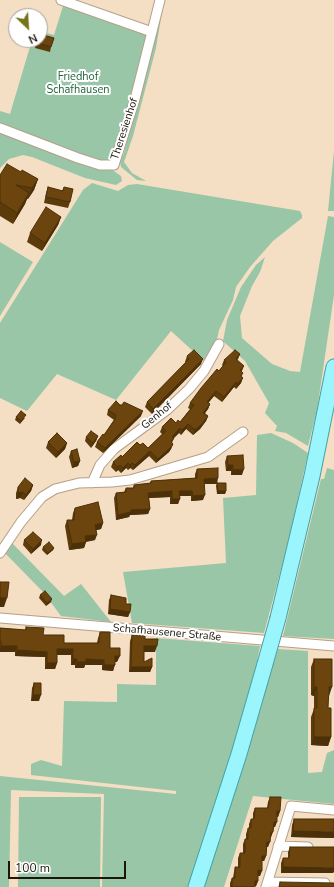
<!DOCTYPE html>
<meta charset="utf-8">
<style>
body{margin:0}
#map{position:relative;width:334px;height:887px;overflow:hidden;background:#f4dec4;font-family:"Nunito Sans",sans-serif}
canvas{display:block}
.north{position:absolute;left:8px;top:8px;width:40px;height:40px;box-sizing:border-box;background:#fff;border:1px solid #a5a29e;border-radius:50%;rotate:155deg;font-size:11px;font-weight:700;line-height:16px;text-align:center;color:#1e160d}
.north::after{content:'';display:block;margin:auto;width:14px;height:18px;background:#767419;clip-path:polygon(50% 0,100% 100%,50% 72%,0 100%)}
.scale{position:absolute;left:8px;top:861px;width:118px;height:18px;box-sizing:border-box;border:2px solid #1e160d;border-top:0;padding-left:5px;font-size:12px;line-height:14px;white-space:nowrap;color:#1e160d;-webkit-text-stroke:3px #fff;paint-order:stroke}
</style>
<div id="map">
<canvas width="334" height="887"></canvas>
<div class="north">N</div>
<div class="scale">100 m</div>
</div>
<script>
const context = document.querySelector('canvas').getContext('2d');
context.lineJoin = 'round';
function paint(path, color) { context.fillStyle = color; context.fill(path, 'evenodd'); }
const poly = rows => new Path2D(rows.map(r => 'M' + r).join(''));
function stroke(path, color, width, dash) { context.strokeStyle = color; context.lineWidth = width; context.lineCap = dash ? 'butt' : 'round'; context.setLineDash(dash || []); context.stroke(path); }
function drawText(font, color, halo, rows, align = 'center') {
  context.font = font + ' "Nunito Sans",sans-serif'; context.lineWidth = 4; context.setLineDash([]); context.textBaseline = 'middle'; context.strokeStyle = halo; context.fillStyle = color; for (const [text, x, y, turn = 0] of rows) {
    context.save(); context.translate(x, y); context.rotate((+turn || 0) * Math.PI / 180); context.textAlign = isNaN(turn) ? turn : align; if (halo) context.strokeText(text, 0, 0); context.fillText(text, 0, 0); context.restore();
  }
}
paint(poly([
 [164,0,156,48,133,136,124,162,132,173,146,181,137,180,121,167,120,162,124,153],
 [64,3,149,33,127,113,112,157,108,161,99,161,0,124,0,111,10,114,32,40,40,40,40,31,54,35],
 [0,130,86,166,111,169,121,176,122,181,116,185,85,178,32,157,23,155,9,159,0,168],
 [334,151,334,211,328,211],
 [92,183,118,191,128,185,137,184,300,211,302,215,302,218,273,241,250,267,236,287,233,300,219,330,216,344,206,363,171,331,116,400,57,374,27,411,0,398,0,323,83,190],
 [328,216,334,217,334,295,317,410,308,446,286,433,275,431,277,426,265,413,269,403,245,361,223,341,227,320,241,287,256,265,265,257,260,272,252,286,240,316,242,338,272,364,290,371,300,372],
 [0,242,33,262,0,316],
 [271,433,293,443,308,453,289,539,264,633,132,623,123,572,226,563,223,498,256,495,257,435],
 [327,468,334,470,334,639,283,636,321,479,324,479],
 [11,542,64,596,81,584,111,622,61,616,44,593,4,552],
 [156,638,260,646,257,661,259,664,189,887,102,887,104,794,11,790,9,887,0,887,0,776,176,794,176,791,31,775,31,764,41,760,62,766,64,701,117,702,117,684,156,685],
 [278,649,308,651,308,773,322,772,327,753,334,750,334,804,253,796,224,887,203,887,225,824],
 [19,797,101,797,100,887,18,887]
]), '#98c6a7');
const street = poly([
 [61,0,152,32],
 [0,128,78,158,100,165,114,165,135,99,160,0],
 [92,483,100,465,114,449,167,410,189,389,204,371,219,344],
 [0,553,21,522,42,497,55,489,79,483,112,482,130,480,208,457,243,432],
 [0,618,334,646],
 [278,846,308,847],
 [268,882,325,883],
 [266,887,291,806,334,810]
]);
const primary = poly([
 [278,618,312,476,334,367],
 [196,887,239,754,265,664]
]);
stroke(street, '#b5a088', 11);
stroke(primary, '#43a2a8', 17);
stroke(street, '#fff', 9);
stroke(primary, '#9af5fd', 15);
const primaryBridge = poly([
 [265,664,278,618]
]);
stroke(primaryBridge, '#43a2a8', 17, []);
stroke(primaryBridge, '#9af5fd', 15);
paint(poly([
 [37,40,40,40,51,47,50,52,35,48],
 [21,172,38,179,34,190,28,199,27,199,25,204,13,224,0,216,0,175],
 [48,187,62,191,64,187,70,202,68,208,44,203,46,193],
 [61,217,58,225,42,251,27,242,30,233],
 [240,354,237,360,244,366,242,371,242,377,241,383,236,389,234,387,222,402,214,396,208,403,210,404,208,409,205,413,208,416,206,421,200,429,193,435,186,429,181,435,179,433,174,438,172,443,173,444,171,449,169,452,156,463,149,456,133,470,130,468,128,470,126,468,121,473,118,470,116,472,111,467,113,462,140,445,148,448,162,434,160,432,162,427,180,422,190,409,188,408,190,403,223,366,222,365,224,360],
 [187,356,201,364,152,414,145,407,147,402,186,362,185,362],
 [120,405,141,416,103,453,95,447,97,442,104,435,114,420,107,415,108,410],
 [16,417,25,418,20,424,15,420],
 [98,436,96,441,91,448,85,441,86,437],
 [48,442,67,443,65,449,56,458,46,448],
 [71,451,80,461,78,466,72,468,69,457],
 [227,456,242,475,231,475,231,471,226,471,225,462],
 [197,469,217,484,204,484,203,500,191,501,191,496,180,496,178,504,170,504,170,497,149,498,150,509,148,514,130,515,129,517,116,520,114,498,116,493,124,492,126,488,133,488,134,485,150,483,151,481,195,478,195,474],
 [217,483,226,491,225,494,217,494,216,486],
 [33,485,31,491,24,500,20,498,16,499,16,493,18,487],
 [75,508,103,523,101,529,96,530,95,540,86,542,84,548,69,550,65,526,67,520,72,520,73,513],
 [24,540,41,545,31,554,23,545],
 [43,547,54,548,53,550,47,555,42,550],
 [40,595,51,602,46,606,39,598],
 [111,595,126,604,130,612,128,617,108,614,109,600],
 [26,627,43,635,64,643,97,643,98,638,100,632,110,648,117,662,115,662,113,671,102,670,102,665,85,665,84,668,75,668,75,665,71,665,71,655,57,655,57,663,55,669,45,669,45,657,15,656,15,652,0,652,0,628,25,630],
 [132,635,145,639,155,652,144,652,144,662,152,667,150,672,129,672,130,641],
 [314,659,328,696,328,708,331,737,328,746,311,745,311,717,314,709,314,696,311,695,311,667],
 [34,683,39,701,31,701,32,688],
 [270,797,280,811,278,817,277,817,275,827,274,827,271,837,270,837,268,847,267,847,266,856,264,861,262,861,260,876,258,876,258,881,256,886,255,886,255,887,230,887,230,883,232,878,233,878,234,872,235,867,238,867,238,858,240,853,243,853,243,844,245,839,246,839,246,834,248,828,249,828,249,824,251,819,253,819,253,813,255,808,267,808,268,802],
 [294,819,334,838,291,837,292,825],
 [290,847,333,873,281,873,281,863,283,858,288,858,288,852]
]), '#5c3b0b');
paint(poly([
 [38,179,34,190,28,199,32,188],
 [29,193,25,204,13,224,17,213],
 [61,217,58,225,42,251,45,243],
 [240,354,238,359,234,363,236,359],
 [203,359,201,364,152,414,153,409],
 [243,378,241,383,236,389,237,384],
 [236,382,234,387,222,402,224,397],
 [216,391,214,396,205,407,207,402],
 [210,404,208,409,202,417,203,413],
 [143,411,141,416,103,453,105,448],
 [208,416,206,421,200,429,193,435,195,430],
 [188,424,186,429,181,435,182,430],
 [180,428,179,433,170,441,172,437],
 [98,436,96,441,91,448,93,443],
 [67,443,65,449,56,458,58,452],
 [173,444,171,449,169,452,156,463,158,459],
 [150,451,149,456,133,470,135,465],
 [80,461,78,466,72,468,74,462],
 [128,463,126,468,121,473,123,468],
 [132,463,130,468,128,470,130,465],
 [120,465,118,470,116,472,118,467],
 [228,465,233,465,231,471,226,471],
 [244,469,242,475,231,475,233,470],
 [218,478,217,484,202,484,204,479],
 [33,485,31,491,24,500,26,495],
 [172,491,170,497,147,498,148,493],
 [179,491,192,491,191,496,177,496],
 [218,491,226,491,225,494,217,494],
 [23,492,20,498,16,499,18,493],
 [205,495,203,500,191,501,193,496],
 [172,499,180,499,178,504,170,504],
 [150,509,148,514,130,515,129,517,116,520,118,515,131,510],
 [103,523,101,529,93,531,95,525],
 [97,535,95,540,83,542,85,536],
 [42,540,41,545,31,554,33,549],
 [86,542,84,548,69,550,72,544],
 [54,548,53,550,47,555,48,553],
 [0,598,7,598,4,607,0,607],
 [52,599,51,602,46,606,47,603],
 [110,609,130,612,128,617,108,614],
 [1,646,17,646,15,652,0,652,0,649],
 [144,646,157,646,155,652,142,652],
 [57,649,73,649,71,655,55,655],
 [17,650,47,652,45,657,15,656],
 [115,656,120,656,117,662,113,662],
 [73,659,77,659,75,665,71,665],
 [86,659,104,660,102,665,85,665,84,668,75,668,77,662],
 [47,663,57,663,55,669,45,669],
 [104,665,115,665,113,671,102,670],
 [131,667,152,667,150,672,129,672],
 [314,687,317,687,314,696,311,695],
 [329,687,332,687,329,696],
 [33,695,41,695,39,701,31,701],
 [314,737,331,737,328,746,311,745],
 [277,811,280,811,278,817,276,817],
 [274,822,277,822,275,827,272,827],
 [293,831,334,832,334,838,291,837],
 [271,832,273,832,271,837,269,837],
 [267,842,270,842,268,847,266,847],
 [262,856,266,856,264,861,260,861],
 [283,867,334,868,334,872,333,873,281,873],
 [258,870,262,871,260,876,256,876],
 [255,881,258,881,256,886,253,886]
]), '#4b3009');
const building = poly([
 [40,34,54,38,51,47,37,43,38,40,40,40,40,34],
 [7,164,21,172,22,170,38,179,32,188,16,185,29,193,17,213,0,202,0,175,7,164],
 [48,187,63,191,64,187,73,189,70,202,46,197,48,187],
 [46,207,61,217,45,243,30,233,46,207],
 [194,350,203,359,153,409,147,402,189,359,187,356,194,350],
 [235,350,240,354,236,359,244,366,240,370,243,373,241,376,243,378,237,384,236,382,224,397,216,391,207,402,210,404,203,413,208,416,202,424,195,430,188,424,182,430,180,428,172,437,174,438,171,442,173,444,171,447,158,459,150,451,135,465,132,463,130,465,128,463,123,468,120,465,118,467,113,462,121,455,122,457,137,442,140,445,143,443,148,448,166,431,162,427,171,418,176,423,178,420,180,422,194,405,190,403,201,388,217,369,219,371,226,362,224,360,235,350],
 [116,401,120,405,122,405,124,402,143,411,105,448,97,442,103,434,104,435,115,419,116,415,108,410,116,401],
 [21,411,26,415,21,421,16,417,21,411],
 [91,431,98,436,93,443,86,437,91,431],
 [57,433,67,443,58,452,48,442,57,433],
 [77,449,80,461,74,462,71,451,77,449],
 [243,455,244,469,233,470,233,465,228,465,227,456,243,455],
 [218,468,218,478,204,479,205,495,193,496,192,491,179,491,180,499,172,499,172,491,148,493,150,509,131,510,131,512,118,515,116,493,126,492,126,488,134,488,134,485,151,483,151,481,197,478,197,469,218,468],
 [25,478,33,485,26,495,23,492,18,493,18,487,25,478],
 [217,483,226,483,226,491,218,491,217,483],
 [98,502,103,523,95,525,97,535,85,536,86,542,72,544,67,520,74,520,75,508,98,502],
 [33,532,42,540,33,549,24,540,33,532],
 [49,542,54,548,48,553,43,547,49,542],
 [0,582,9,582,7,598,0,598,0,582],
 [45,591,52,599,47,603,40,595,45,591],
 [111,595,126,598,126,604,131,604,130,612,110,609,111,595],
 [26,627,44,628,43,635,64,635,64,643,99,643,100,632,110,632,110,648,120,648,120,656,115,656,115,665,104,665,104,660,86,659,86,662,77,662,77,659,73,659,73,649,57,649,57,663,47,663,47,652,17,650,17,646,1,646,1,641,0,641,0,628,26,630,26,627],
 [132,635,145,636,145,639,158,639,157,646,144,646,144,662,152,658,152,667,131,667,132,635],
 [314,659,332,659,332,687,329,687,328,708,331,708,331,737,314,737,314,708,317,708,317,687,314,687,314,659],
 [34,683,41,683,41,695,33,695,34,683],
 [270,797,281,797,280,811,277,811,277,822,274,822,273,832,271,832,270,842,267,842,266,856,262,856,262,871,258,870,258,881,255,881,255,887,232,887,232,878,235,878,235,867,240,867,240,853,245,853,245,839,248,839,248,828,251,828,251,819,254,819,255,808,268,808,270,797],
 [294,819,334,819,334,832,293,831,294,819],
 [290,847,334,847,334,868,283,867,283,858,289,858,290,847],
 [280,882,334,883,334,887,279,887,280,882]
]);
paint(building, '#6b450d');
stroke(building, '#4b3009', 1);
drawText('11px', '#21643e', '#fff', [
 ["Friedhof",78,77],
 ["Schafhausen",78,90]
]);
drawText('11px', '#1e160d', '#fff', [
 ["Theresienhof",125,129,-72],
 ["Genhof",157,416,-39],
 ["Schafhausener Straße",167,633,5]
]);
</script>
